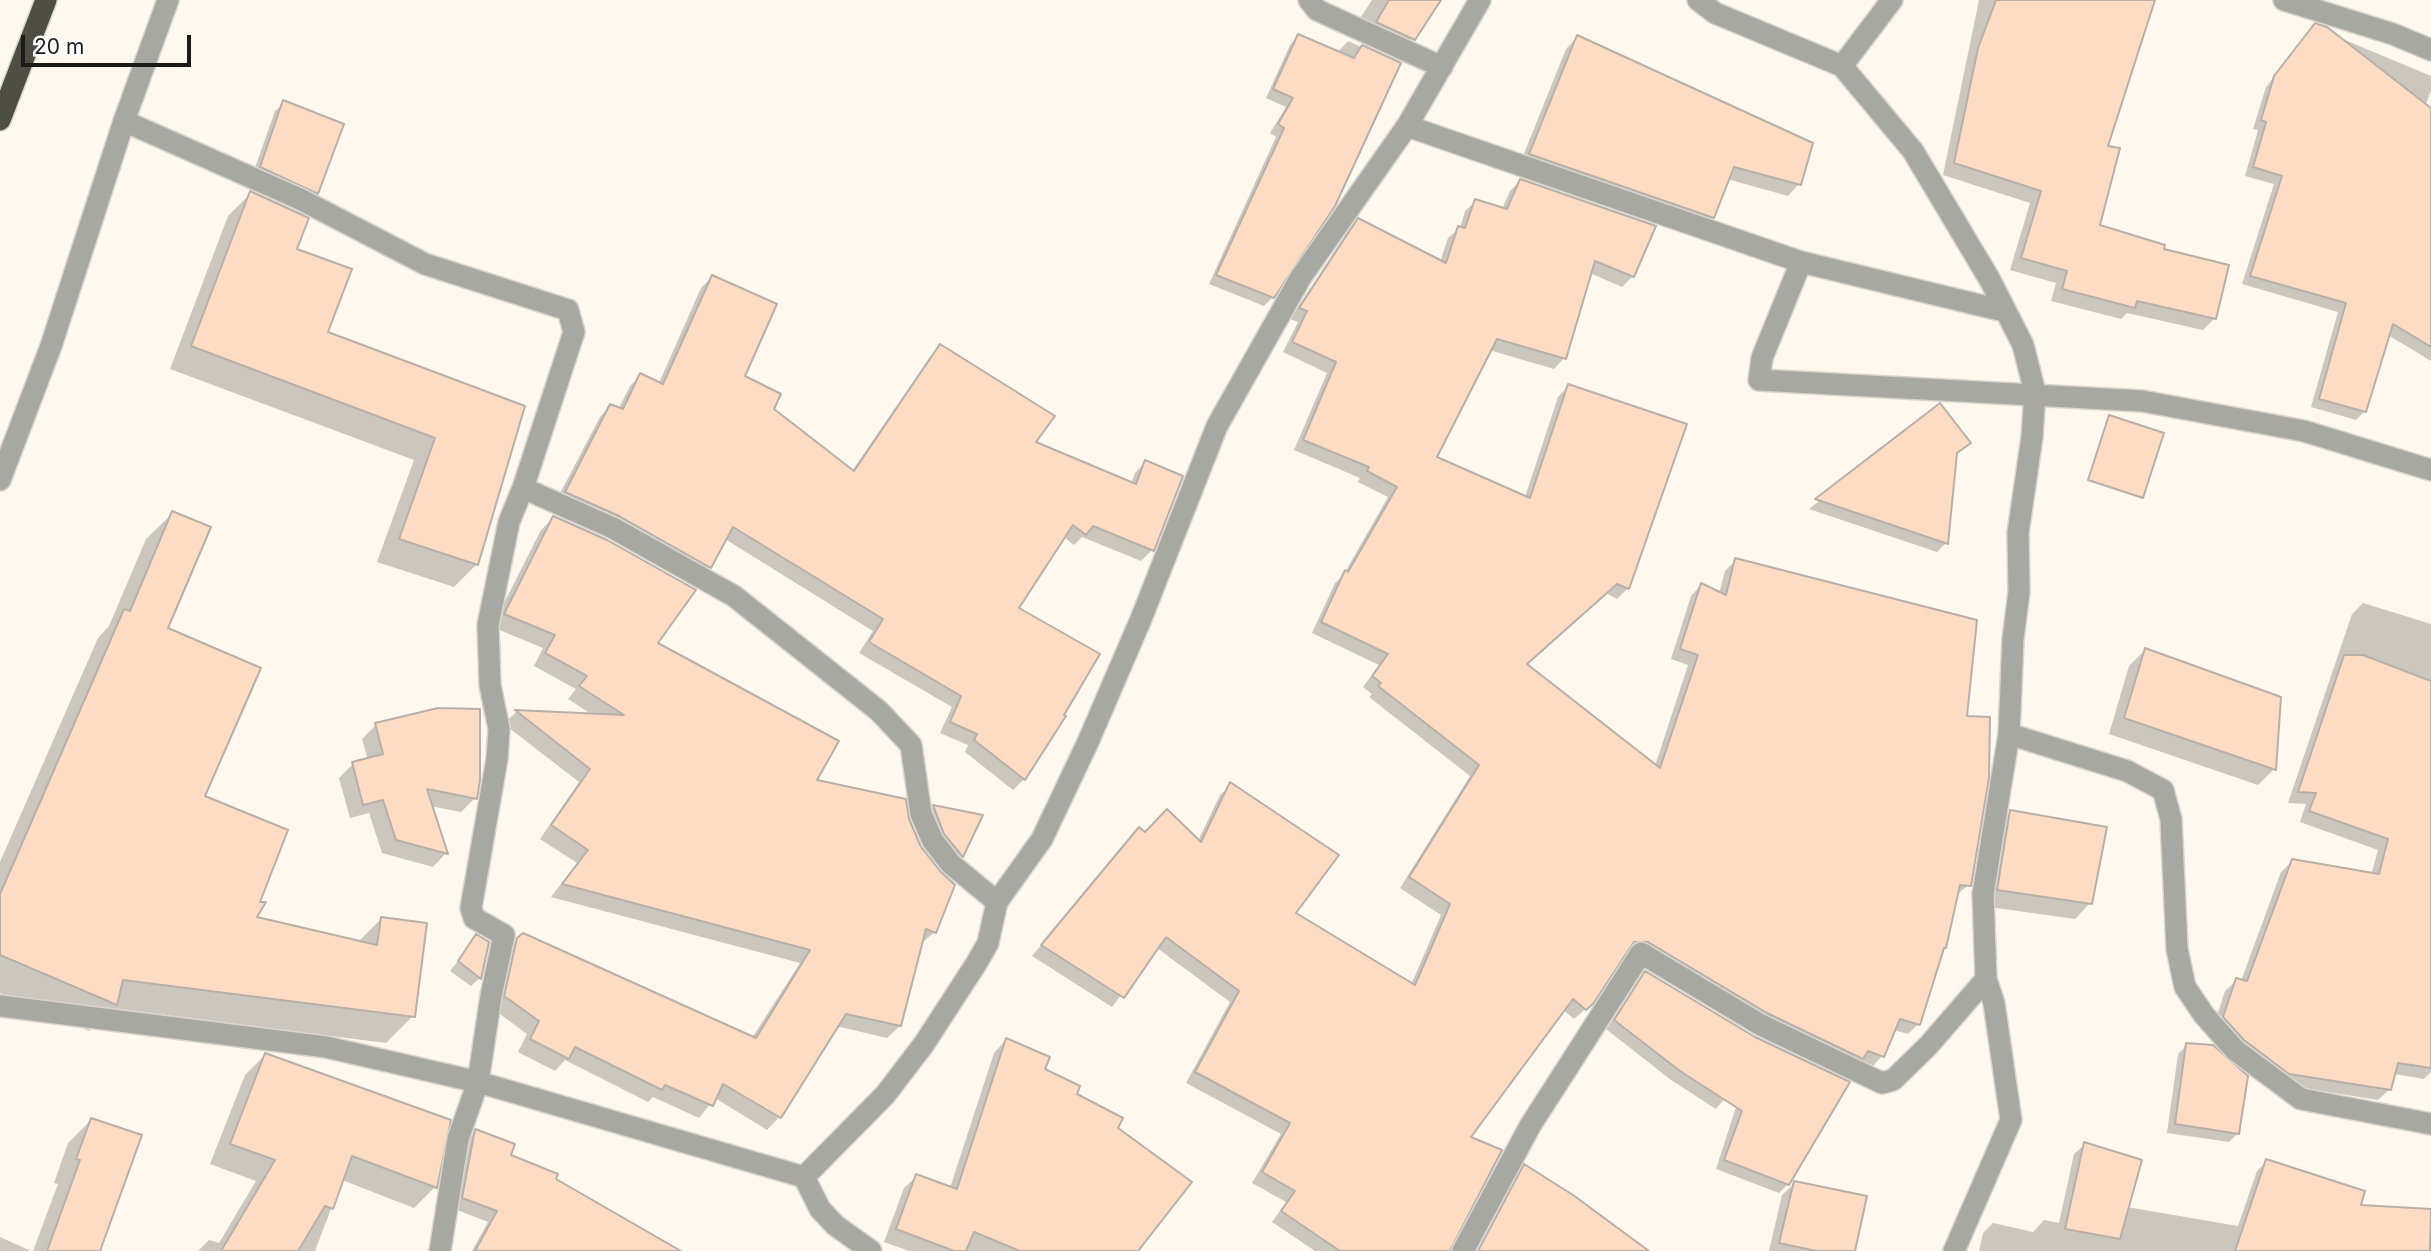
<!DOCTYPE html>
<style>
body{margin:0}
#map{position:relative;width:2431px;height:1251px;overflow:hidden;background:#fef8ee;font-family:Inter,sans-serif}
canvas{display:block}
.scale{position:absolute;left:21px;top:35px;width:170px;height:32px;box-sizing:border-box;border:4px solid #1d1b17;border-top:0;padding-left:9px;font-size:21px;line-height:24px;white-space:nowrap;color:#1d1b17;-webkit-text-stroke:5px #fff;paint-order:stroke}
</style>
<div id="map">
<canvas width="2431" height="1251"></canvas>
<div class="scale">20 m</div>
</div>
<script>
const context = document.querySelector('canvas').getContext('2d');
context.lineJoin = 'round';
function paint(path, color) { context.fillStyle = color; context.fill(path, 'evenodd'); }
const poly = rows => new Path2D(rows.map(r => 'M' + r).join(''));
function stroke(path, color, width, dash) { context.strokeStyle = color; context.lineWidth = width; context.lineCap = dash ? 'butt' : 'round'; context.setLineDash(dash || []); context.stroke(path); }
paint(poly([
 [1372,0,1439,0,1405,48,1355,26],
 [1979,0,2154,0,2106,147,2098,226,2162,250,2215,318,2203,330,2127,313,2121,319,2051,301,2056,283,2010,270,2030,203,1943,175],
 [2314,27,2431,76,2431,91,2423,111,2431,114,2431,361,2388,335,2365,411,2356,420,2311,407,2338,312,2242,284,2274,184,2245,176,2258,130,2253,129,2266,87],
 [1299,36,1337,53,1348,41,1399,64,1273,297,1264,306,1209,284,1276,137,1270,133,1286,107,1266,98,1290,45],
 [1577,37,1799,184,1788,196,1727,179,1713,217,1701,229,1519,166,1566,49],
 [284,103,317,193,308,202,252,176,275,111],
 [1520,181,1633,276,1622,287,1590,273,1564,358,1554,369,1489,350,1434,458,1525,497,1558,397,1568,386,1628,588,1617,599,1606,593,1525,664,1655,766,1688,665,1671,659,1691,596,1701,585,1719,594,1725,571,1736,560,1965,718,1969,885,1956,895,1918,1024,1908,1034,1893,1030,1882,1056,1872,1067,1851,1069,1637,952,1626,952,1592,1002,1580,1014,1574,1019,1563,1010,1468,1137,1448,1251,1315,1251,1272,1222,1286,1202,1252,1183,1281,1134,1186,1083,1230,1002,1157,948,1112,1007,1032,956,1129,840,1145,834,1198,841,1220,795,1231,785,1294,914,1411,985,1441,915,1400,888,1470,776,1369,697,1372,694,1363,687,1379,665,1312,633,1335,583,1344,574,1388,497,1358,482,1360,478,1294,450,1327,373,1283,352,1298,322,1290,319,1348,231,1359,220,1440,262,1448,238,1460,228,1465,211,1476,201,1502,209,1510,191],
 [251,193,295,250,326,334,523,407,477,564,454,587,377,562,414,460,170,369,228,216],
 [712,277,742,377,771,410,852,471,930,357,941,346,1033,443,1131,484,1135,473,1145,462,1152,550,1141,561,1082,537,1074,545,1064,537,1017,609,1024,779,1013,790,965,752,968,745,940,733,952,707,859,653,873,631,725,539,710,567,699,578,555,503,600,417,610,406,618,410,630,386,641,375,659,383,701,288],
 [1939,405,1968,443,1955,455,1946,543,1937,552,1809,509],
 [173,513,166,629,203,797,254,918,358,942,381,919,413,1016,386,1043,111,1008,89,1031,0,993,0,862,98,638,109,626,146,539],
 [553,518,656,644,814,782,935,932,920,944,900,1026,887,1038,836,1026,779,1117,767,1130,715,1098,699,1118,653,1097,648,1102,565,1060,555,1071,518,1052,527,1034,493,1009,505,953,518,939,752,1038,800,963,551,897,577,863,540,839,579,782,504,724,516,712,593,715,568,699,576,689,534,666,543,648,492,627,541,530],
 [2363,603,2431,624,2431,1072,2424,1079,2394,1074,2390,1089,2378,1100,2278,1084,2213,1028,2225,991,2237,980,2241,981,2281,872,2292,861,2371,875,2378,850,2300,822,2306,804,2288,803,2352,614],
 [2145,650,2274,769,2258,785,2109,734,2129,666],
 [376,725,475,798,461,812,430,806,446,853,433,867,382,853,369,813,350,818,339,778,353,764,368,760,362,739],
 [933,807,981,816,962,856,953,864,925,815],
 [2011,811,2090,903,2075,919,1982,906,1995,827],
 [477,937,480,978,471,986,450,971],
 [1645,973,1754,1038,1788,1184,1779,1193,1716,1169,1748,1070,1716,1109,1671,1080,1606,1029],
 [1006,1040,1115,1128,1116,1251,909,1251,884,1242,904,1188,917,1176,950,1188,994,1053],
 [2187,1045,2238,1133,2229,1142,2167,1133,2178,1054],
 [265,1055,449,1121,435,1187,414,1208,342,1180,315,1251,198,1251,209,1240,219,1243,256,1181,210,1164,245,1075],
 [91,1120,100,1251,33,1251,58,1184,54,1183,68,1143],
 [476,1131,509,1156,554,1180,663,1251,472,1251,488,1222,452,1208,465,1142],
 [2085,1144,2127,1207,2238,1226,2257,1171,2267,1161,2347,1251,1979,1251,1983,1233,1993,1223,2033,1232,2044,1220,2059,1223,2074,1154],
 [1795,1183,1853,1251,1769,1251,1782,1195],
 [0,1237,31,1251,0,1251]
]), '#0003');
const building = poly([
 [1389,0,1441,0,1415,40,1376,22,1389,0],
 [1996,0,2155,0,2108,146,2120,148,2100,225,2165,245,2164,249,2229,265,2216,319,2137,301,2135,308,2062,289,2067,271,2021,258,2041,191,1954,163,1978,48,1996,0],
 [2315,23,2327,27,2431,108,2431,347,2393,324,2366,412,2319,399,2346,303,2250,276,2282,176,2253,167,2266,122,2261,120,2274,76,2315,23],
 [1298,34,1354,58,1362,45,1401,63,1335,206,1274,298,1216,275,1284,128,1278,124,1293,98,1273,89,1298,34],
 [1577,35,1813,143,1801,185,1734,167,1714,218,1529,154,1577,35],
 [283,100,344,124,318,194,260,167,283,100],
 [1520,179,1656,226,1634,277,1595,261,1566,359,1497,339,1437,457,1530,498,1568,384,1687,424,1629,589,1617,584,1527,664,1660,768,1698,655,1680,649,1701,583,1726,595,1735,558,1977,620,1967,716,1990,717,1989,778,1971,886,1960,885,1946,948,1944,948,1920,1025,1900,1019,1884,1057,1868,1051,1863,1059,1767,1013,1648,942,1634,942,1593,1004,1586,1010,1573,999,1471,1137,1502,1150,1450,1251,1340,1251,1281,1211,1295,1191,1262,1172,1290,1123,1195,1072,1239,991,1166,937,1124,998,1041,945,1139,827,1145,832,1167,809,1201,842,1230,782,1339,855,1296,913,1415,985,1450,904,1409,877,1479,765,1378,686,1381,683,1372,676,1388,654,1321,622,1345,570,1348,572,1397,487,1367,471,1369,467,1303,440,1336,362,1292,342,1307,311,1299,308,1358,218,1446,263,1458,226,1465,228,1475,199,1507,209,1520,179],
 [250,191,309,218,297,249,352,269,328,332,525,406,478,565,399,539,435,438,191,346,250,191],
 [712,275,777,304,745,376,781,394,774,409,854,471,940,344,1055,416,1036,442,1136,484,1145,460,1183,476,1154,551,1093,526,1086,535,1073,525,1019,608,1100,654,1064,715,1066,716,1025,780,974,740,977,734,950,722,961,696,869,642,883,619,733,527,711,568,619,516,565,492,610,404,623,409,640,373,663,384,712,275],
 [1940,403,1971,443,1957,453,1948,544,1815,499,1940,403],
 [2109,415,2164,433,2143,498,2088,480,2109,415],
 [172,511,211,527,168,628,261,668,205,796,288,830,260,902,266,902,257,917,377,945,381,917,427,923,415,1017,123,980,117,1005,0,955,0,894,124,609,130,611,172,511],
 [553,516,607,540,696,590,658,643,839,741,817,780,906,799,909,819,921,847,941,872,955,885,936,933,926,929,901,1026,846,1014,781,1118,723,1084,713,1106,665,1085,662,1090,575,1047,569,1059,530,1039,539,1021,504,996,517,938,523,933,756,1038,810,950,562,884,588,850,551,825,590,769,515,710,624,715,579,686,587,676,545,653,555,635,504,614,553,516],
 [2145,648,2281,697,2276,770,2124,718,2145,648],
 [2344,655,2363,655,2431,681,2431,1068,2398,1063,2391,1090,2289,1074,2244,1040,2223,1017,2236,978,2247,981,2292,859,2379,874,2388,839,2309,811,2316,793,2298,792,2344,655],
 [438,708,480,709,480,780,477,799,427,789,448,854,396,840,383,800,363,805,352,762,383,754,375,723,438,708],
 [933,805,983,815,963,857,944,834,933,805],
 [2010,810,2107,827,2092,904,1997,890,2010,810],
 [476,934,489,942,481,979,458,961,476,934],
 [1645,971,1755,1037,1850,1082,1789,1185,1724,1160,1742,1111,1680,1071,1614,1020,1645,971],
 [1006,1038,1050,1057,1045,1069,1080,1086,1077,1094,1123,1118,1118,1128,1192,1182,1138,1251,1020,1251,974,1232,966,1251,954,1251,896,1229,916,1174,957,1189,1006,1038],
 [2186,1043,2213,1045,2248,1076,2239,1134,2175,1124,2186,1043],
 [265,1053,451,1120,437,1188,352,1156,333,1209,325,1206,298,1251,221,1251,275,1160,230,1144,265,1053],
 [91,1118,142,1135,100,1251,47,1251,80,1160,76,1159,91,1118],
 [475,1129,515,1144,511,1155,558,1174,556,1179,681,1251,475,1251,497,1211,462,1198,475,1129],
 [2084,1142,2142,1160,2120,1239,2065,1229,2084,1142],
 [2266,1159,2365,1191,2361,1205,2431,1209,2430,1251,2235,1251,2266,1159],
 [1524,1164,1573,1195,1649,1251,1478,1251,1524,1164],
 [1794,1181,1867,1196,1855,1251,1816,1251,1779,1243,1794,1181]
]);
paint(building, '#fedcc3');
stroke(building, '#b8afa8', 2);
const street = poly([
 [1309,0,1317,10,1442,67],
 [1698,0,1715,13,1842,66,1913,151,1990,280,2023,345,2035,392,2032,437,2018,533,2019,592,2013,639,2009,734,2127,771,2163,790,2171,819,2177,949,2185,987,2204,1015,2235,1050,2301,1099,2431,1124],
 [2284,0,2393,34,2431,50],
 [1842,66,1892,0],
 [124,121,300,199,425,264,568,310,574,332,523,488,613,528,734,596,879,711,911,745,921,814,933,841,951,864,997,902],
 [1407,126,1801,262,2004,311],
 [1801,262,1762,358,1759,380,2142,401,2304,431,2431,470],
 [0,480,51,346,124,121,168,0],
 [0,1006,326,1047,478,1082,804,1177,820,1209,835,1225,871,1251],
 [804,1177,885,1095,924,1044,976,964,988,943,997,902,1042,839,1088,742,1141,619,1217,426,1301,277,1407,126,1480,0],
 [440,1251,458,1139,478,1082,491,996,504,935,474,918,471,908,497,759,499,729,490,685,488,625,509,522,523,488],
 [1463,1251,1530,1126,1641,953,1761,1025,1882,1083,1893,1080,1928,1046,1986,979],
 [1954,1251,2011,1120,1994,1003,1986,979,1983,894,2009,734]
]);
const highway = poly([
 [0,120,46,0]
]);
stroke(street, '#dad5cc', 24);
stroke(highway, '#dad5cc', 24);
stroke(street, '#a8a8a3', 21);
stroke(highway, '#4f4e45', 21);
</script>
